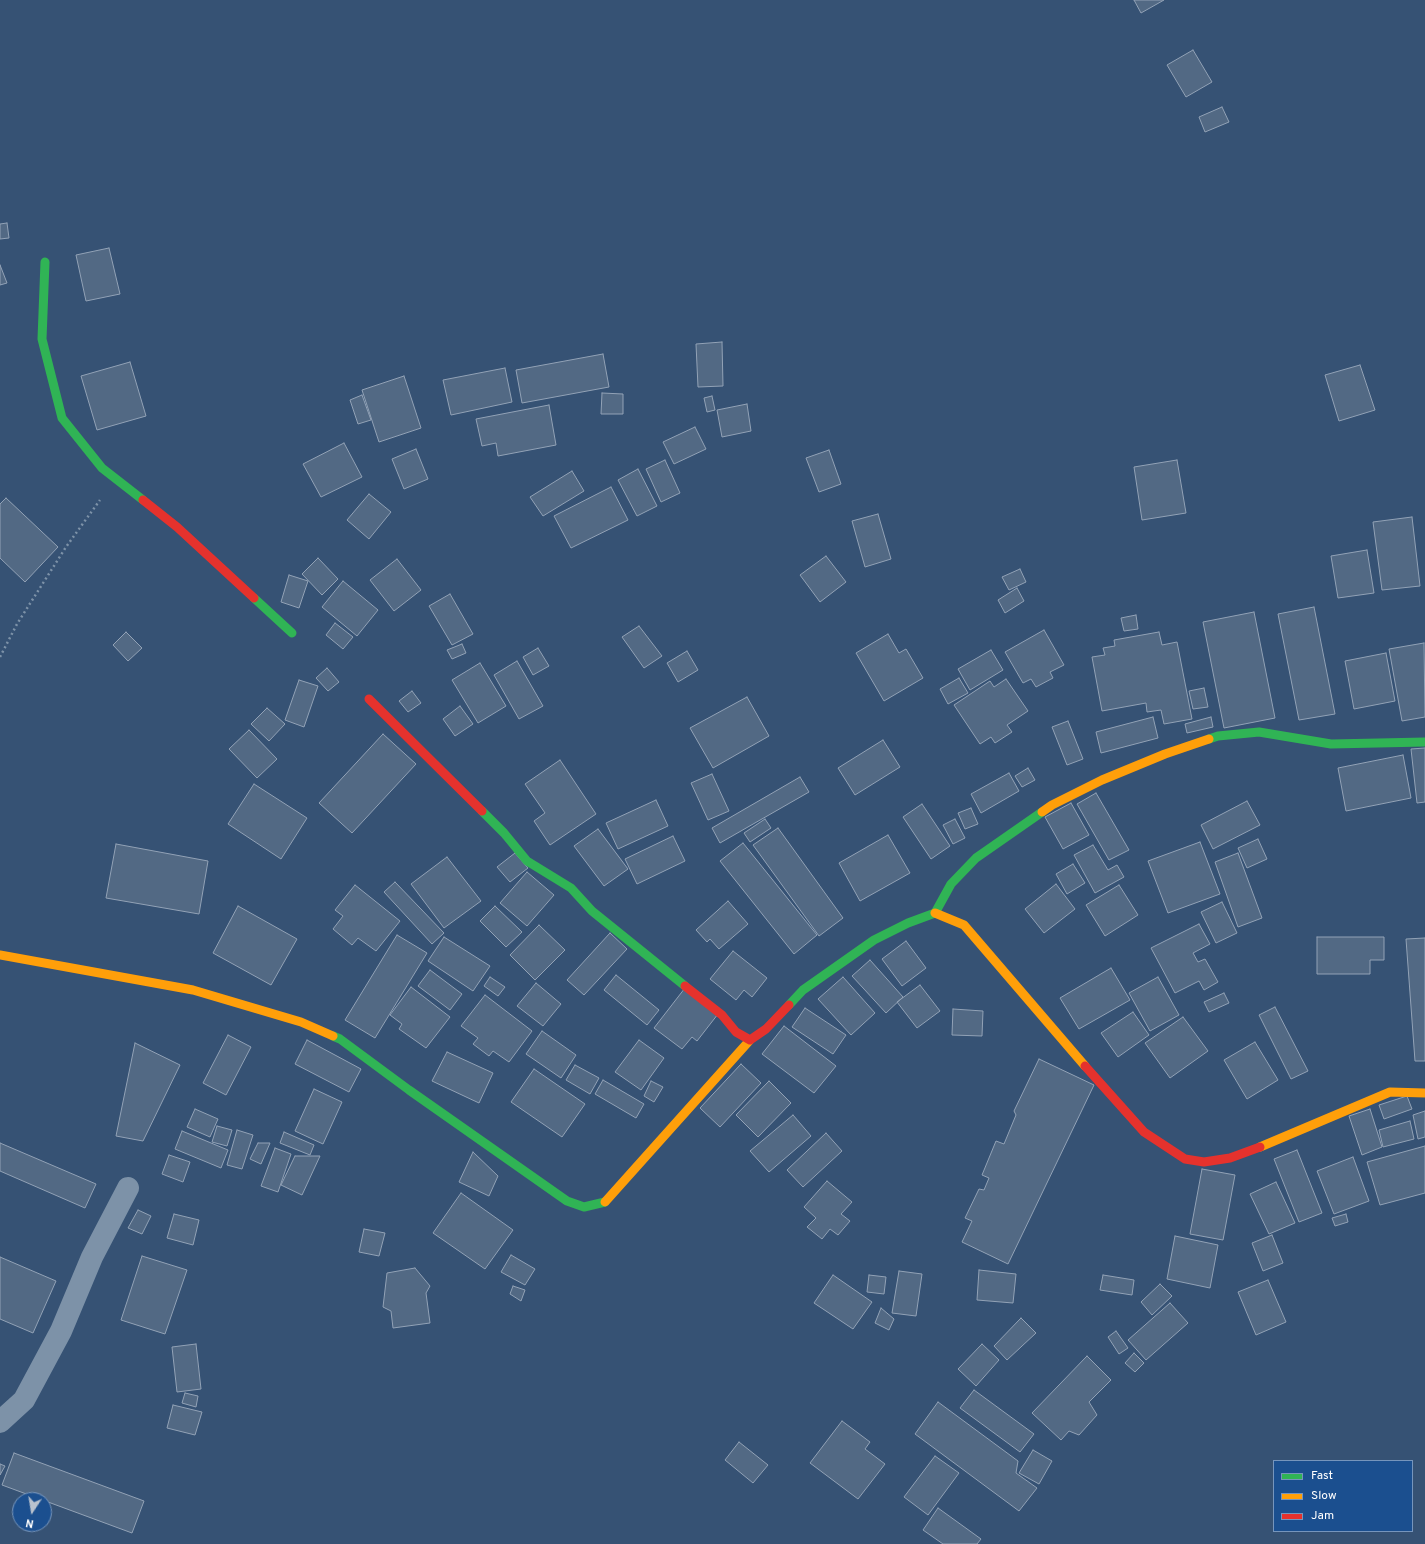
<!DOCTYPE html>
<style>
body{margin:0}
#map{position:relative;width:1425px;height:1544px;overflow:hidden;background:#365274;font-family:Overpass,sans-serif}
canvas{display:block}
.legend{position:absolute;left:1273px;top:1460px;width:140px;height:72px;box-sizing:border-box;background:#1b4f8f;border:1px solid #7695bc;margin:0;padding:5px 7px;list-style:none;font-size:12px;color:#fff}
.legend li{display:flex;align-items:center;gap:8px;height:20px}
.legend b{width:20px;border:1px solid #7695bc}
.north{position:absolute;left:12px;top:1492px;width:40px;height:40px;box-sizing:border-box;background:#1b4f8f;border:1px solid #7695bc;border-radius:50%;rotate:192deg;font-size:11px;font-weight:700;line-height:16px;text-align:center;color:#fff}
.north::after{content:'';display:block;margin:auto;width:14px;height:18px;background:#b9c2ce;clip-path:polygon(50% 0,100% 100%,50% 72%,0 100%)}
</style>
<div id="map">
<canvas width="1425" height="1544"></canvas>
<ul class="legend">
<li><b style="height:5px;background:#30b455"></b>Fast</li>
<li><b style="height:5px;background:#ff9f0a"></b>Slow</li>
<li><b style="height:5px;background:#e5322d"></b>Jam</li>
</ul>
<div class="north">N</div>
</div>
<script>
const context = document.querySelector('canvas').getContext('2d');
context.lineJoin = 'round';
function paint(path, color) { context.fillStyle = color; context.fill(path, 'evenodd'); }
const poly = rows => new Path2D(rows.map(r => 'M' + r).join(''));
function stroke(path, color, width, dash) { context.strokeStyle = color; context.lineWidth = width; context.lineCap = dash ? 'butt' : 'round'; context.setLineDash(dash || []); context.stroke(path); }
const building = poly([
 [1134,0,1164,0,1141,13,1134,0],
 [1193,50,1212,82,1186,97,1167,65,1193,50],
 [1222,107,1229,122,1205,132,1199,117,1222,107],
 [7,223,9,238,0,239,0,224,7,223],
 [109,248,120,294,86,301,76,255,109,248],
 [0,265,7,283,0,285,0,265],
 [722,342,723,386,698,387,696,344,722,342],
 [603,354,609,387,522,403,516,370,603,354],
 [130,362,146,416,97,430,81,376,130,362],
 [1360,365,1375,410,1339,421,1325,375,1360,365],
 [505,368,512,402,451,415,443,380,505,368],
 [404,376,421,428,379,442,362,390,404,376],
 [602,393,623,394,623,414,601,414,602,393],
 [362,395,371,420,358,424,350,400,362,395],
 [712,396,715,410,707,412,704,398,712,396],
 [747,404,751,431,722,437,717,410,747,404],
 [549,405,556,445,498,456,496,443,482,446,476,419,549,405],
 [695,427,706,449,674,464,663,442,695,427],
 [344,443,362,477,321,497,303,464,344,443],
 [416,449,428,479,404,489,392,459,416,449],
 [829,450,841,484,819,492,806,458,829,450],
 [665,460,680,493,661,502,646,469,665,460],
 [1177,460,1186,513,1142,520,1134,467,1177,460],
 [638,469,657,506,637,516,618,480,638,469],
 [572,471,584,491,543,516,530,497,572,471],
 [611,487,628,520,571,548,554,516,611,487],
 [369,494,391,512,369,539,347,520,369,494],
 [6,498,58,547,25,582,0,558,0,504,6,498],
 [878,514,891,559,865,567,852,521,878,514],
 [1412,517,1420,586,1382,590,1373,522,1412,517],
 [1367,550,1374,593,1338,598,1331,556,1367,550],
 [826,556,846,582,820,602,800,575,826,556],
 [318,558,338,579,322,595,302,574,318,558],
 [397,559,421,590,394,611,370,580,397,559],
 [1020,569,1026,582,1009,590,1002,577,1020,569],
 [289,575,308,581,299,608,281,602,289,575],
 [343,581,378,610,357,636,322,607,343,581],
 [1017,588,1024,601,1005,613,998,600,1017,588],
 [450,594,473,634,452,645,429,606,450,594],
 [1314,607,1335,714,1299,720,1278,614,1314,607],
 [1254,612,1275,718,1224,728,1203,622,1254,612],
 [1136,615,1138,629,1124,631,1121,618,1136,615],
 [335,623,353,637,343,649,326,635,335,623],
 [639,626,662,656,644,668,622,637,639,626],
 [1044,630,1064,665,1050,672,1053,678,1036,687,1031,679,1023,683,1005,652,1044,630],
 [126,632,142,648,128,661,113,645,126,632],
 [1159,632,1162,645,1177,642,1192,719,1164,724,1161,710,1147,712,1146,703,1102,711,1092,657,1105,655,1103,648,1115,646,1114,640,1159,632],
 [888,634,899,653,906,649,923,678,884,701,856,653,888,634],
 [1424,643,1425,717,1402,721,1389,649,1424,643],
 [462,644,466,653,452,659,447,650,462,644],
 [538,648,549,666,533,675,523,657,538,648],
 [991,650,1003,670,970,690,958,669,991,650],
 [687,651,698,670,678,682,667,663,687,651],
 [1386,653,1395,701,1354,709,1345,661,1386,653],
 [517,661,543,706,519,719,494,675,517,661],
 [480,663,506,706,478,723,452,680,480,663],
 [327,668,339,682,328,691,316,678,327,668],
 [959,678,968,693,948,704,940,689,959,678],
 [1006,679,1028,711,1007,725,1012,732,995,743,991,737,980,744,954,705,990,681,994,687,1006,679],
 [299,680,318,686,304,727,285,720,299,680],
 [1204,688,1208,707,1193,709,1189,691,1204,688],
 [412,691,421,703,408,712,399,701,412,691],
 [747,697,769,736,713,768,690,728,747,697],
 [460,706,473,724,455,736,443,719,460,706],
 [267,708,285,724,269,741,251,724,267,708],
 [1153,717,1158,738,1101,753,1096,732,1153,717],
 [1211,717,1213,727,1187,733,1185,724,1211,717],
 [1068,721,1083,759,1067,765,1052,727,1068,721],
 [249,730,277,759,257,778,229,749,249,730],
 [383,734,416,764,352,833,319,803,383,734],
 [883,740,900,767,855,795,838,768,883,740],
 [1425,748,1425,802,1417,803,1411,749,1425,748],
 [1403,755,1411,798,1346,811,1338,768,1403,755],
 [560,760,596,814,550,845,534,821,545,813,525,784,560,760],
 [1028,768,1035,780,1022,787,1015,776,1028,768],
 [1009,773,1019,791,981,813,971,794,1009,773],
 [712,774,729,811,708,820,691,783,712,774],
 [800,777,809,792,720,843,712,828,800,777],
 [254,784,307,818,281,859,228,824,254,784],
 [1096,793,1129,850,1109,860,1077,804,1096,793],
 [656,800,668,826,618,849,606,823,656,800],
 [1247,801,1260,825,1213,849,1201,825,1247,801],
 [1071,803,1089,835,1063,849,1045,817,1071,803],
 [922,804,950,846,931,859,903,817,922,804],
 [971,808,978,824,965,829,958,813,971,808],
 [765,819,771,828,750,842,744,833,765,819],
 [955,819,965,838,953,844,943,825,955,819],
 [778,828,843,918,819,936,753,845,778,828],
 [598,829,628,869,604,886,574,846,598,829],
 [888,835,910,873,860,901,839,863,888,835],
 [673,836,685,861,637,884,625,859,673,836],
 [1258,839,1267,859,1247,868,1238,848,1258,839],
 [1200,842,1220,894,1168,913,1148,861,1200,842],
 [743,843,817,935,794,954,720,861,743,843],
 [116,844,208,861,199,914,106,898,116,844],
 [1093,845,1108,870,1117,865,1124,877,1095,893,1074,855,1093,845],
 [515,853,528,868,510,882,497,867,515,853],
 [1238,853,1262,918,1238,927,1215,862,1238,853],
 [447,857,481,901,444,928,411,884,447,857],
 [1073,864,1085,883,1067,894,1056,874,1073,864],
 [527,872,554,895,527,926,500,903,527,872],
 [395,882,444,933,432,944,384,892,395,882],
 [1056,884,1075,909,1044,933,1025,909,1056,884],
 [355,885,400,921,376,951,358,938,352,945,333,929,343,916,335,910,355,885],
 [1119,885,1138,915,1105,936,1086,905,1119,885],
 [728,901,748,924,719,949,710,939,707,942,696,930,728,901],
 [1222,902,1237,933,1216,943,1201,912,1222,902],
 [238,906,297,939,271,985,213,953,238,906],
 [495,906,522,932,506,947,480,921,495,906],
 [1199,924,1210,944,1193,953,1198,962,1205,959,1218,982,1204,990,1199,981,1175,993,1151,948,1199,924],
 [539,925,565,950,535,980,510,955,539,925],
 [610,933,627,949,584,995,567,980,610,933],
 [397,935,427,953,375,1038,345,1020,397,935],
 [444,937,490,966,473,991,428,961,444,937],
 [1317,937,1384,937,1384,960,1370,960,1370,974,1317,974,1317,937],
 [1425,938,1425,1061,1415,1061,1406,939,1425,938],
 [906,941,926,968,902,986,882,959,906,941],
 [733,951,767,978,752,997,744,990,736,1000,710,979,733,951],
 [870,960,903,997,886,1013,852,976,870,960],
 [1111,968,1130,1000,1079,1029,1060,998,1111,968],
 [430,970,462,994,450,1010,418,986,430,970],
 [616,975,659,1010,647,1025,604,990,616,975],
 [490,977,505,987,498,996,484,986,490,977],
 [843,977,875,1013,851,1035,818,999,843,977],
 [1158,977,1179,1015,1150,1031,1129,993,1158,977],
 [536,983,561,1004,543,1026,517,1006,536,983],
 [920,985,940,1011,917,1028,897,1002,920,985],
 [411,987,450,1017,426,1048,399,1029,402,1024,390,1015,411,987],
 [685,988,718,1014,697,1041,692,1037,682,1049,654,1028,685,988],
 [1224,993,1229,1003,1209,1012,1204,1002,1224,993],
 [485,995,532,1031,509,1062,493,1051,489,1056,473,1044,478,1038,461,1026,485,995],
 [1275,1007,1308,1071,1291,1079,1259,1015,1275,1007],
 [805,1008,846,1035,833,1054,792,1027,805,1008],
 [953,1009,983,1011,982,1036,952,1035,953,1009],
 [1133,1012,1149,1035,1118,1057,1101,1033,1133,1012],
 [1183,1017,1208,1051,1170,1078,1145,1043,1183,1017],
 [784,1026,836,1066,814,1093,762,1054,784,1026],
 [542,1031,576,1055,561,1078,526,1054,542,1031],
 [228,1035,251,1047,226,1095,203,1083,228,1035],
 [307,1040,361,1069,349,1092,295,1064,307,1040],
 [639,1040,664,1058,641,1090,615,1072,639,1040],
 [1255,1042,1278,1080,1247,1099,1224,1060,1255,1042],
 [135,1043,180,1065,143,1141,116,1136,135,1043],
 [447,1052,493,1073,479,1103,432,1081,447,1052],
 [1039,1059,1094,1085,1008,1264,962,1242,972,1221,965,1218,979,1189,984,1190,989,1178,982,1175,996,1141,1004,1144,1016,1115,1014,1111,1039,1059],
 [741,1064,761,1083,720,1127,700,1108,741,1064],
 [575,1065,599,1078,590,1094,566,1080,575,1065],
 [534,1069,585,1104,562,1137,511,1102,534,1069],
 [603,1080,644,1104,636,1118,595,1094,603,1080],
 [651,1081,663,1087,654,1102,644,1096,651,1081],
 [769,1081,791,1103,758,1137,736,1115,769,1081],
 [314,1089,342,1102,323,1144,295,1131,314,1089],
 [1407,1096,1412,1109,1384,1119,1379,1105,1407,1096],
 [195,1109,218,1119,210,1137,187,1127,195,1109],
 [1370,1109,1382,1147,1362,1155,1349,1116,1370,1109],
 [1425,1111,1425,1137,1418,1139,1413,1115,1425,1111],
 [793,1115,811,1136,769,1172,750,1151,793,1115],
 [1410,1121,1414,1139,1383,1147,1379,1130,1410,1121],
 [217,1126,232,1130,227,1146,212,1142,217,1126],
 [237,1130,253,1135,242,1169,227,1165,237,1130],
 [182,1131,228,1150,221,1168,175,1149,182,1131],
 [284,1132,314,1145,310,1155,280,1143,284,1132],
 [826,1133,842,1151,803,1187,787,1170,826,1133],
 [0,1143,96,1184,85,1208,0,1171,0,1143],
 [258,1143,270,1143,261,1164,250,1159,258,1143],
 [1425,1146,1425,1193,1380,1205,1367,1162,1425,1146],
 [275,1148,291,1154,278,1192,261,1186,275,1148],
 [1297,1150,1322,1213,1299,1222,1274,1159,1297,1150],
 [473,1152,498,1176,489,1196,459,1182,473,1152],
 [169,1155,190,1162,183,1182,162,1174,169,1155],
 [295,1156,320,1156,302,1195,281,1185,295,1156],
 [1353,1157,1369,1201,1334,1214,1317,1171,1353,1157],
 [1202,1169,1235,1175,1223,1240,1190,1234,1202,1169],
 [827,1181,852,1202,841,1214,850,1221,838,1235,830,1229,822,1239,807,1227,816,1218,804,1207,827,1181],
 [1276,1182,1295,1223,1269,1234,1250,1194,1276,1182],
 [461,1193,513,1230,485,1269,433,1233,461,1193],
 [138,1210,151,1216,142,1234,128,1228,138,1210],
 [174,1214,199,1220,193,1245,167,1238,174,1214],
 [1346,1214,1348,1222,1335,1226,1332,1218,1346,1214],
 [364,1229,385,1233,379,1256,359,1252,364,1229],
 [1272,1235,1283,1263,1263,1271,1252,1243,1272,1235],
 [1175,1236,1218,1245,1210,1288,1167,1279,1175,1236],
 [511,1255,535,1269,525,1285,501,1272,511,1255],
 [142,1256,187,1270,165,1334,121,1320,142,1256],
 [0,1257,56,1281,33,1333,0,1319,0,1257],
 [415,1268,430,1286,426,1293,430,1323,393,1328,391,1311,383,1307,387,1273,415,1268],
 [979,1270,1016,1274,1013,1303,977,1300,979,1270],
 [899,1271,922,1274,916,1316,892,1313,899,1271],
 [833,1275,872,1302,853,1329,814,1303,833,1275],
 [869,1275,886,1277,884,1294,867,1292,869,1275],
 [1103,1275,1134,1280,1132,1295,1100,1290,1103,1275],
 [1268,1280,1286,1322,1256,1335,1238,1292,1268,1280],
 [1160,1284,1172,1296,1152,1315,1141,1302,1160,1284],
 [513,1286,525,1290,521,1301,510,1294,513,1286],
 [1170,1303,1188,1323,1146,1360,1128,1340,1170,1303],
 [881,1308,894,1319,889,1330,875,1323,881,1308],
 [1021,1318,1036,1333,1007,1360,994,1346,1021,1318],
 [1116,1331,1128,1348,1119,1354,1108,1337,1116,1331],
 [196,1344,201,1389,177,1392,172,1347,196,1344],
 [982,1344,999,1360,976,1386,958,1369,982,1344],
 [1134,1353,1144,1363,1135,1372,1125,1363,1134,1353],
 [1087,1356,1111,1380,1089,1402,1097,1415,1079,1435,1069,1431,1061,1440,1032,1413,1087,1356],
 [974,1390,1034,1434,1020,1452,960,1408,974,1390],
 [185,1393,198,1396,196,1407,182,1403,185,1393],
 [938,1402,1018,1461,1016,1473,1037,1488,1019,1511,915,1434,938,1402],
 [173,1405,202,1412,195,1435,167,1428,173,1405],
 [842,1421,870,1442,865,1449,885,1464,858,1499,810,1463,842,1421],
 [739,1442,768,1465,753,1483,725,1460,739,1442],
 [1033,1450,1052,1461,1039,1484,1019,1473,1033,1450],
 [14,1453,144,1501,132,1533,2,1485,14,1453],
 [935,1456,959,1473,928,1515,904,1497,935,1456],
 [0,1464,5,1466,0,1475,0,1464],
 [938,1508,981,1539,977,1544,943,1544,923,1530,938,1508]
]);
paint(building, '#526984');
stroke(building, '#92a2b6', 1);
stroke(poly([
 [0,657,17,624,66,547,100,500]
]), '#7d92a8', 2.5, [2, 3]);
stroke(poly([
 [0,1422,24,1400,61,1331,92,1257,128,1188]
]), '#7d92a8', 22);
stroke(poly([
 [45,262,42,339,62,418,102,468,143,500],
 [254,598,292,633],
 [1209,739,1218,736,1259,732,1331,744,1425,742],
 [482,811,504,833,527,861,571,888,592,911,685,986],
 [789,1005,803,990,874,940,908,923,935,913,951,884,976,858,1042,812],
 [333,1036,340,1039,409,1090,567,1201,584,1207,605,1202]
]), '#30b455', 9);
stroke(poly([
 [1042,812,1052,805,1102,780,1165,754,1209,739],
 [935,913,964,925,1085,1066],
 [0,955,193,990,301,1022,333,1036],
 [1260,1147,1390,1092,1425,1093],
 [605,1202,750,1040]
]), '#ff9f0a', 9);
stroke(poly([
 [143,500,177,527,254,598],
 [369,699,482,811],
 [685,986,722,1015,736,1032,750,1040,766,1029,789,1005],
 [1085,1066,1144,1132,1185,1159,1204,1162,1230,1158,1260,1147]
]), '#e5322d', 9);
</script>
